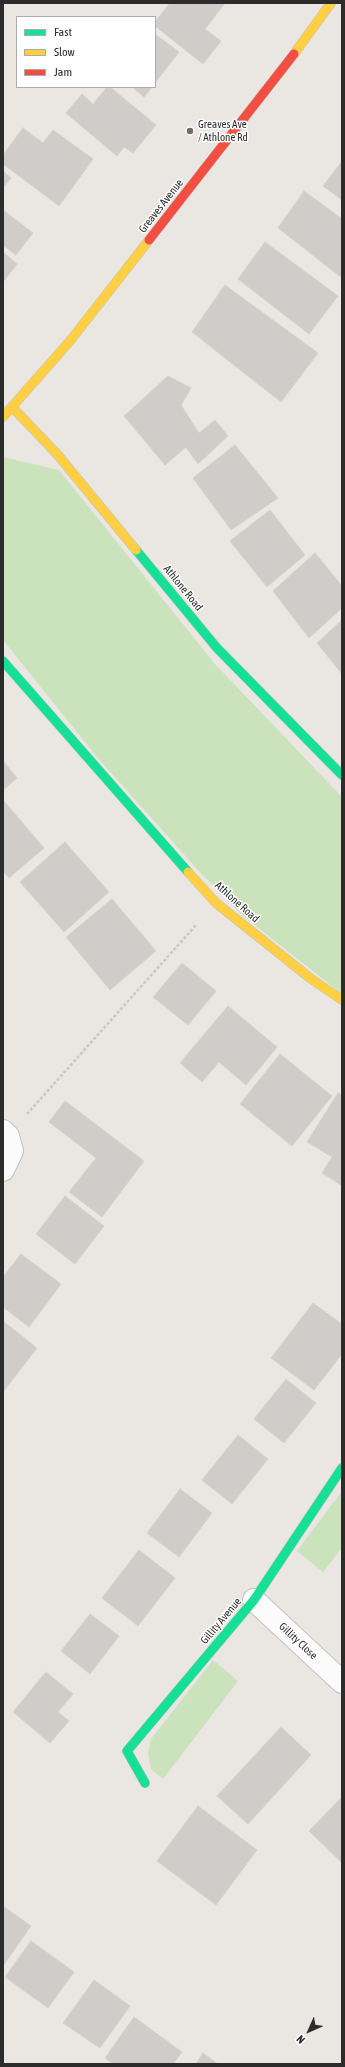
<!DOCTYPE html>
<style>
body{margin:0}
#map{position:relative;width:345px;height:2067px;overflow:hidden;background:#eae6e2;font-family:"Asap Condensed",sans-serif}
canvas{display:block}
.frame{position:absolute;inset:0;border:4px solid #2c2c2c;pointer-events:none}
.legend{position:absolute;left:16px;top:16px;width:140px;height:72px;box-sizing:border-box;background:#fff;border:1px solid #ababab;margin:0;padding:5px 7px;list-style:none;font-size:12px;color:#2c2c2c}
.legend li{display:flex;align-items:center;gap:8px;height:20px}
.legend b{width:20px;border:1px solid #ababab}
.north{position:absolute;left:289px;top:2011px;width:40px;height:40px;-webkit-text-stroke:3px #fff;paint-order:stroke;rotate:225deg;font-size:11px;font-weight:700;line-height:16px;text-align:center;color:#2c2c2c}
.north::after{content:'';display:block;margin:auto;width:14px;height:18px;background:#2c2c2c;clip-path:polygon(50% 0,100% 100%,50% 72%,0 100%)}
</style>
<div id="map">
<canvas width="345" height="2067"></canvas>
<div class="frame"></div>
<ul class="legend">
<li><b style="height:5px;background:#16e098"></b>Fast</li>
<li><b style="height:5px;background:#ffcf43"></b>Slow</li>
<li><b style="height:5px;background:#f24e42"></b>Jam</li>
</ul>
<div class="north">N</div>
</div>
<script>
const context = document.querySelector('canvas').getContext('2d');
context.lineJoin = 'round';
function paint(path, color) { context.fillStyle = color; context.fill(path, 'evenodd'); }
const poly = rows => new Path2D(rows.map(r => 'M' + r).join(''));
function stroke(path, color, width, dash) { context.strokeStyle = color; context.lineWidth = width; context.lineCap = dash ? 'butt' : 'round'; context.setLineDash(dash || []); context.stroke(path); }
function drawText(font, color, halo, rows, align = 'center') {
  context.font = font + ' "Asap Condensed",sans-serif'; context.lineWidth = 3; context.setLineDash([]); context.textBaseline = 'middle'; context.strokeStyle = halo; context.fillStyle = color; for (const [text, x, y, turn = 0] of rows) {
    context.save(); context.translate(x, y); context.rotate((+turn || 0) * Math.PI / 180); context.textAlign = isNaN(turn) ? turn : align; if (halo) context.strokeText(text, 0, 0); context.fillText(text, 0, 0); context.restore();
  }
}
paint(poly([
 [3,457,59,470,215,664,342,797,342,994,243,916,197,869,97,757,3,640],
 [342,1491,342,1548,323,1572,297,1551],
 [213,1660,238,1681,163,1779,151,1769,148,1754,151,1739]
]), '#cbe3bc');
const building = poly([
 [170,3,225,3,205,29,221,41,203,64,155,26,155,22,170,3],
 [155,34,179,52,155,83,155,34],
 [107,87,110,87,156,125,133,153,124,147,117,156,66,113,82,94,93,104,107,87],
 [132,87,152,87,144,97,132,87],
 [23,128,43,143,53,130,93,159,59,206,3,164,3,155,23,128],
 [342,161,342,200,323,186,342,161],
 [3,171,11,178,3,188,3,171],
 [304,191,342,219,342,278,278,228,304,191],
 [3,210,33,233,16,255,3,245,3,210],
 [265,242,338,296,309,334,238,279,265,242],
 [3,252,17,264,3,282,3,252],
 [225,285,318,353,281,402,192,332,225,285],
 [168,376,191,388,181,405,199,433,215,420,228,436,198,464,186,447,165,465,124,416,168,376],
 [235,445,278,498,231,530,193,478,235,445],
 [270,510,305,555,267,587,230,541,270,510],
 [315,553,342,586,342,608,309,638,273,591,315,553],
 [342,620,342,674,317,643,342,620],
 [3,761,17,778,3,790,3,761],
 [3,800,44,848,9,878,3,871,3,800],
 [65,842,109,892,64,932,20,882,65,842],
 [112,899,156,951,110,990,66,937,112,899],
 [182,963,216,991,188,1025,153,997,182,963],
 [228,1006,277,1047,246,1085,219,1062,202,1082,180,1063,228,1006],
 [280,1054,332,1096,292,1146,240,1104,280,1054],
 [338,1093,342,1095,342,1186,322,1173,332,1157,307,1142,338,1093],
 [65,1101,144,1161,102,1217,69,1192,96,1158,49,1122,65,1101],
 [65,1196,104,1226,75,1264,36,1234,65,1196],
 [21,1254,61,1284,29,1327,3,1307,3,1277,21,1254],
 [313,1303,342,1324,342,1354,314,1390,271,1358,313,1303],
 [3,1321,37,1348,3,1392,3,1321],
 [286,1379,316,1403,284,1443,254,1419,286,1379],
 [238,1435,268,1459,232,1504,202,1480,238,1435],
 [180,1489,212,1513,179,1557,147,1533,180,1489],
 [139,1550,175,1578,138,1626,102,1598,139,1550],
 [90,1614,119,1636,90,1674,61,1651,90,1614],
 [46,1672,73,1694,58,1712,69,1721,50,1743,13,1712,46,1672],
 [281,1727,311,1755,248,1824,217,1796,281,1727],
 [341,1798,342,1798,342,1863,309,1831,341,1798],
 [198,1806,257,1850,216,1905,157,1861,198,1806],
 [3,1906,31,1926,3,1966,3,1906],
 [31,1941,74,1972,48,2008,5,1977,31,1941],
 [94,1980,130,2006,100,2048,63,2023,94,1980],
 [134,2017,182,2052,173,2064,113,2064,105,2058,134,2017],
 [203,2053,218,2064,196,2064,203,2053]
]);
paint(building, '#cfccc9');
stroke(building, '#d5d2ce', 1);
const street = poly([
 [3,1131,8,1136,12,1151,3,1170],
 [254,1600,342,1682]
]);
const fast = poly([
 [136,550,217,648,342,775],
 [3,661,188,872],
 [145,1783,127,1751,254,1600,342,1468]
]);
const slow = poly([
 [294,54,331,3],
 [13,408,57,454,136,550],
 [3,417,70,341,149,240],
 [188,872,216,903,310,978,342,1000]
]);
const jam = poly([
 [149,240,294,54]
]);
stroke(street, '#c3c2c3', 24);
stroke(fast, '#c3c2c3', 10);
stroke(slow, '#c3c2c3', 10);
stroke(jam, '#c3c2c3', 10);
stroke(poly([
 [27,1114,197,924]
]), '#c8c8c7', 2.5, [3, 2]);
stroke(street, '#fcfbfb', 22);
stroke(fast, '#16e098', 9);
stroke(slow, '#ffcf43', 9);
stroke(jam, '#f24e42', 9);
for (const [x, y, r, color] of [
 [190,131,4,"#6e6d6c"]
]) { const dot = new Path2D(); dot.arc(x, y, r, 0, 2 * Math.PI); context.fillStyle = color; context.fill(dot); stroke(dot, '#fff', 1.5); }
drawText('11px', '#2c2c2c', '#fff', [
 ["Greaves Ave",198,125],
 ["/ Athlone Rd",198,138]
], 'left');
drawText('11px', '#2c2c2c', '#fff', [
 ["Greaves Avenue",161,206,-52],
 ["Athlone Road",183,588,51],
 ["Athlone Road",237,902,42],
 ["Gillity Avenue",221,1621,-50],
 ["Gillity Close",298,1641,43]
]);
</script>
